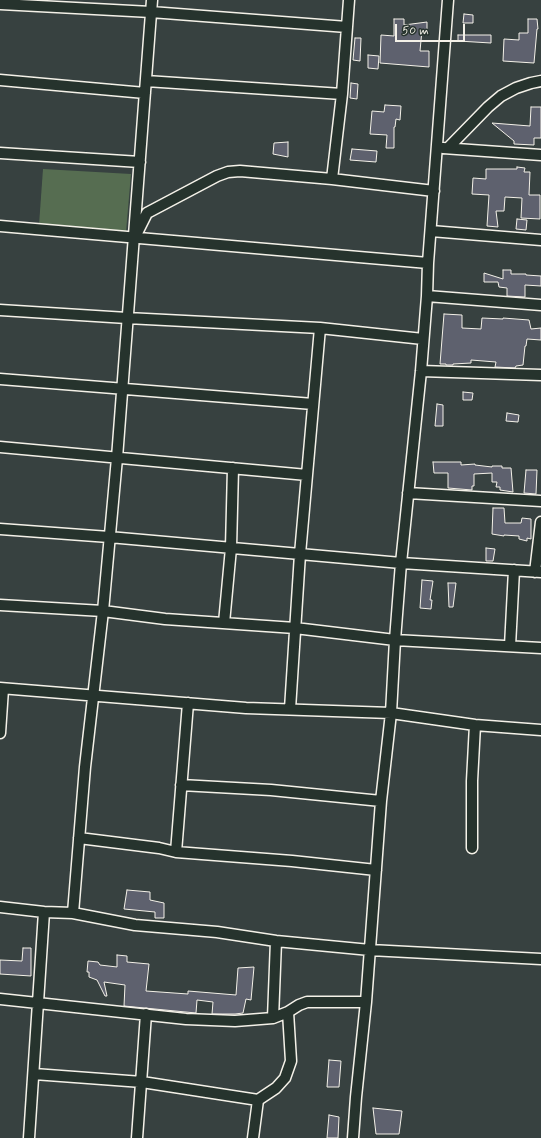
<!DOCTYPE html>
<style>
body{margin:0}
#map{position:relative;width:541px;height:1138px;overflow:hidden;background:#374140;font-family:Mynerve,sans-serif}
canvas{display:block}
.scale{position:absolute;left:395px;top:24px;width:70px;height:18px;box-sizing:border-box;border:2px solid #f4f1e8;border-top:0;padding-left:5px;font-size:12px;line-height:14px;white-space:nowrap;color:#f4f1e8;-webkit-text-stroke:3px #26332d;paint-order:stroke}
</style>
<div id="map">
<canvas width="541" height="1138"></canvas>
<div class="scale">50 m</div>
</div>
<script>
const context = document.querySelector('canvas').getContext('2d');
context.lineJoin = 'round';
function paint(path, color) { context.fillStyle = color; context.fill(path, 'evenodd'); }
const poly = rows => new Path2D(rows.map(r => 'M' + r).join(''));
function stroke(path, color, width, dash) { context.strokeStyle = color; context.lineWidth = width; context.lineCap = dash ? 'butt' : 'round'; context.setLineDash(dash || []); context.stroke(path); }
paint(poly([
 [43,169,131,174,126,232,39,225]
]), '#566d51');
const building = poly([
 [464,14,473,15,473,23,463,23,464,14],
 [394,19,404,19,404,25,427,22,427,30,422,30,420,51,429,51,429,67,380,63,381,35,394,36,394,19],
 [528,19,537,19,538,29,537,29,534,63,503,61,504,39,519,40,519,33,528,33,528,19],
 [458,35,491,35,491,43,458,41,458,35],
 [355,38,361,38,360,61,353,60,355,38],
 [368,55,379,56,378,69,368,68,368,55],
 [351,83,358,84,357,99,350,98,351,83],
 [385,105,401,106,400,120,396,119,395,127,394,127,394,148,386,148,387,135,370,134,372,111,384,112,385,105],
 [531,107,541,107,541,138,534,138,534,145,514,144,514,141,492,123,530,126,531,107],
 [288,142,288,157,273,154,274,143,288,142],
 [352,149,377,151,376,162,350,160,352,149],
 [517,167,525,168,524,172,530,172,529,195,540,195,540,219,521,218,522,198,505,197,504,211,496,211,498,227,487,226,489,195,472,194,473,178,486,179,486,169,517,169,517,167],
 [517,219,527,220,526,230,516,229,517,219],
 [503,270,511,270,511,274,526,274,526,275,541,276,541,286,525,285,525,297,507,296,507,288,499,287,498,282,484,282,484,273,503,279,503,270],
 [444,314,462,315,462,328,481,329,482,318,503,319,503,318,529,320,531,329,541,328,541,340,527,339,526,346,525,346,523,365,516,366,515,368,495,367,496,362,471,360,471,363,453,364,453,365,446,365,446,364,440,364,444,314],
 [463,392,473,393,472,400,463,400,463,392],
 [437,404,443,405,443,426,435,426,437,404],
 [507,413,519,415,518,422,506,421,507,413],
 [433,462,461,462,461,465,475,464,475,465,492,467,492,466,502,466,502,468,511,468,513,492,500,490,500,487,496,487,497,482,492,482,492,473,474,474,474,486,472,486,472,490,448,488,448,473,434,473,433,462],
 [526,470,537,470,536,494,524,493,526,470],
 [493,508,504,508,505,523,521,523,522,518,531,519,531,539,527,538,527,541,519,539,519,536,504,535,504,536,492,534,493,508],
 [486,548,495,549,493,561,486,561,486,548],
 [422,580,433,581,430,600,432,600,431,609,420,608,422,580],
 [448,583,456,583,453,607,449,607,448,583],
 [127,890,150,892,150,900,164,903,164,918,155,918,155,912,124,909,127,890],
 [23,948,31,948,31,976,0,974,0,960,22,961,23,948],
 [117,955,127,956,127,962,149,964,146,991,188,994,188,991,236,995,238,968,254,967,251,1000,246,999,243,1013,235,1014,212,1014,213,1002,197,1000,196,1013,124,1006,125,985,104,982,107,996,105,996,97,980,89,977,89,972,87,972,88,961,98,962,100,965,117,967,117,955],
 [329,1060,341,1061,339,1087,327,1087,329,1060],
 [373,1108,402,1111,399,1134,376,1134,373,1108],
 [329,1115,339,1117,338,1138,327,1138,329,1115]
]);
paint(building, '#5e616e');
stroke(building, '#f4f1e8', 1);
const minor = poly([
 [0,4,151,12,347,27],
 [0,80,145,93],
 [146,81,342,94],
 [443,148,541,155],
 [448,148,488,107,501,96,516,88,531,83,541,81],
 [0,153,140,162],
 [332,179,342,94,349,0],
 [0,226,428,263],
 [431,231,541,240],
 [137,233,147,213,217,176,228,172,240,171,332,179,434,191],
 [427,296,541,305],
 [0,310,127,318,320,328,423,339],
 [421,371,541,375],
 [0,379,313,404],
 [0,447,307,475],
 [408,493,541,501],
 [0,529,109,537,401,563,541,572],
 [535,572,541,522],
 [0,605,103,611,165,619,295,628,395,640,541,648],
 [224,623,231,548,233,468],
 [510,646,514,570],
 [0,688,246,708,391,713,475,725,541,730],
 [290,709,300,554,320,328],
 [0,733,3,689],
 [181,785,271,790,381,801],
 [79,838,159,848,176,852,292,861,376,870],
 [472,848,472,781,475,725],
 [176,852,188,703],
 [0,907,44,912,73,913,135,925,217,932,276,941,370,950,541,959],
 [73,913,85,767,103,611,117,458,152,0],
 [0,999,186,1019,235,1021,273,1018,288,1012,299,1005,307,1002,366,1002],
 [273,1018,276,941],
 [34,1074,142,1082,258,1100,276,1088,285,1078,291,1061,288,1012],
 [29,1138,44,912],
 [137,1138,146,1014],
 [253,1138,258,1100],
 [353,1138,356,1097,366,1002,381,801,391,713,395,640,401,563,421,371,427,296,428,263,448,0]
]);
stroke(minor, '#f4f1e8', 13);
stroke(minor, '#26332d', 10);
</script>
